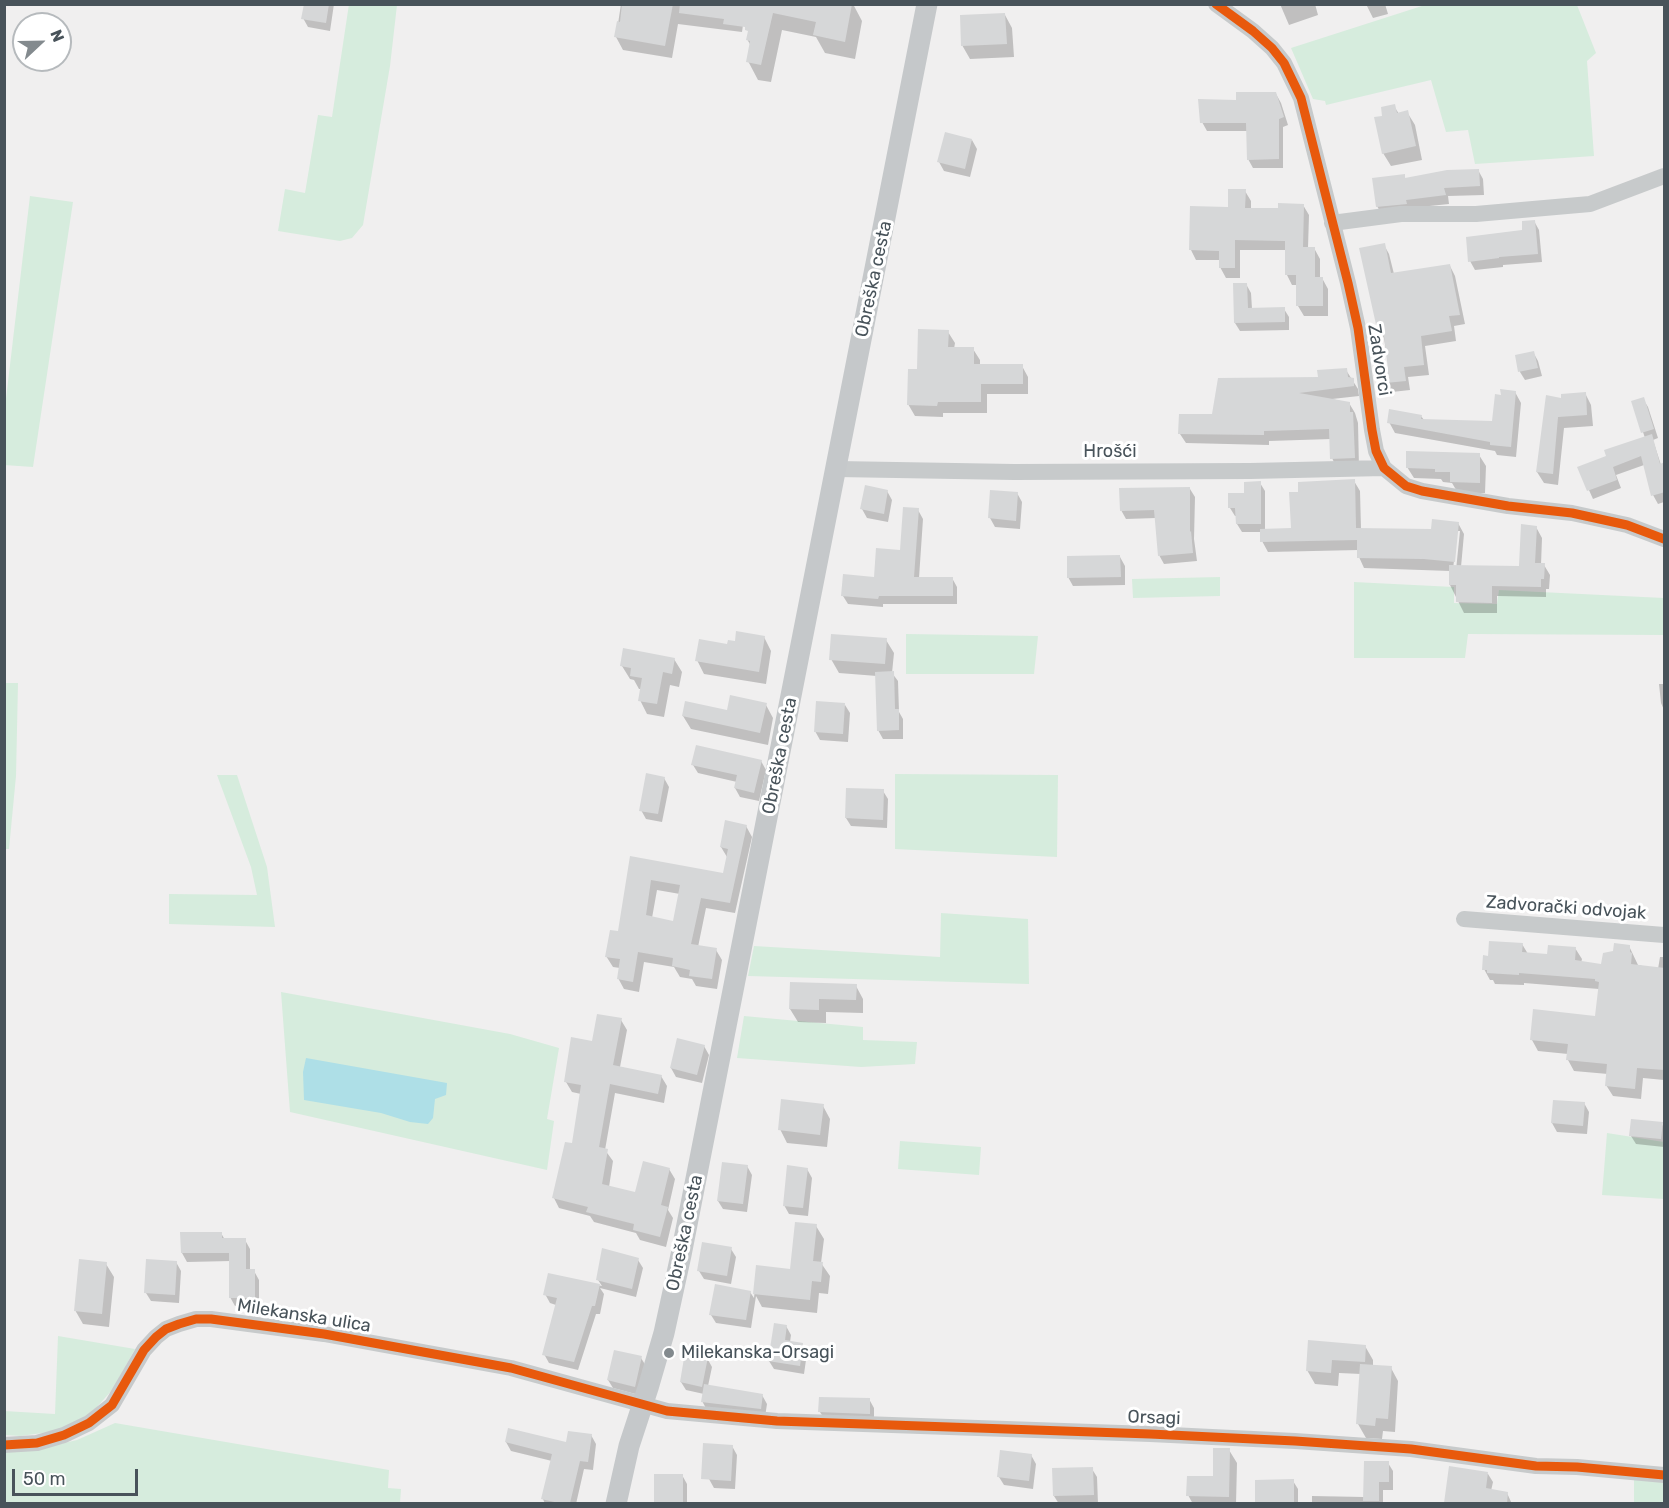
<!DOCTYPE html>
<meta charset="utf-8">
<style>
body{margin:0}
#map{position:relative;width:1669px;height:1508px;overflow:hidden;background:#f0efef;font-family:Rubik,sans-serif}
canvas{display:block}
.frame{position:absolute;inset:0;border:6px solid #48535a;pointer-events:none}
.north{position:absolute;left:12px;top:12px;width:60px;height:60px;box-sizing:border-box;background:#fff;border:2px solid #b6babd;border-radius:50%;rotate:68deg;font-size:16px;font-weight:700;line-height:24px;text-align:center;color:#48535a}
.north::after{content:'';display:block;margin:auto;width:21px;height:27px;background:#838a8e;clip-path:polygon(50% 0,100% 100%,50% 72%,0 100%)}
.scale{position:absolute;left:12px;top:1469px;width:126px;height:27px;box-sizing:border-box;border:3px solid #48535a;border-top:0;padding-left:8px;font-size:18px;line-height:21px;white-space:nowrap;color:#48535a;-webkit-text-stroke:4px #fff;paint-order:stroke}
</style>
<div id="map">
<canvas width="1669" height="1508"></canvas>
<div class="frame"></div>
<div class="north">N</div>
<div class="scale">50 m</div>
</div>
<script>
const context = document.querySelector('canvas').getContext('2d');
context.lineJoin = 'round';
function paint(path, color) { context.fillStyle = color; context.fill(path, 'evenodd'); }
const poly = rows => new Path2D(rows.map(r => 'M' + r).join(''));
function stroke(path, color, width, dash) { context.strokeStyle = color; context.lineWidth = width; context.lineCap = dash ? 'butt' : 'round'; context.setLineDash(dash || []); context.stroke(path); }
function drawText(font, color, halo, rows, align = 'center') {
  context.font = font + ' Rubik,sans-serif'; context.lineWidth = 6; context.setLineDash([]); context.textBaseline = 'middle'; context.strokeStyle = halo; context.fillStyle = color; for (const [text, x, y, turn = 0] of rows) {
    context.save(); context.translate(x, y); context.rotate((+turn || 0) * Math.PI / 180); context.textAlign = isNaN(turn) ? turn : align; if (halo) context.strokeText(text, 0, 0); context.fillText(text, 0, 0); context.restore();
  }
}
paint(poly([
 [349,4,397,5,390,66,363,225,352,238,340,241,278,231,285,189,305,193,318,115,332,117],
 [1425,5,1577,5,1596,53,1587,61,1594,156,1475,164,1468,130,1446,132,1431,80,1326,105,1325,101,1313,99,1291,48],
 [30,196,73,202,33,467,4,465,5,407],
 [1220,577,1220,596,1133,598,1132,579],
 [1354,582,1454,587,1454,603,1497,604,1499,590,1664,598,1664,635,1468,634,1465,658,1354,658],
 [906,634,1038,636,1034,674,906,674],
 [5,683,18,683,16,776,9,849,4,849],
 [895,774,1058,775,1057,857,895,849],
 [217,775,237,775,267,867,275,927,169,924,169,894,257,895,251,867],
 [941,913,1028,919,1029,984,748,976,754,946,940,957],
 [281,992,510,1034,559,1048,547,1119,554,1121,547,1170,290,1112],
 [744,1016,863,1027,863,1040,917,1042,915,1064,861,1067,737,1058],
 [1607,1133,1664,1142,1664,1199,1602,1195],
 [900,1141,981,1147,979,1175,898,1169],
 [58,1336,135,1349,113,1389,96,1408,79,1421,61,1430,43,1433,20,1436,5,1435,4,1411,55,1414],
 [115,1423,389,1470,388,1488,401,1489,400,1503,5,1503,4,1452,43,1448,77,1440],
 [1634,1477,1664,1480,1664,1503,1634,1504]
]), '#d6ecdd');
paint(poly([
 [306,1058,447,1083,446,1095,435,1099,433,1118,428,1124,410,1122,381,1113,304,1100,303,1072]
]), '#aedfe7');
paint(poly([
 [305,4,334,4,330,31,308,27,303,18],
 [621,4,741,4,745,11,742,32,678,24,672,58,623,50,616,37],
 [758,4,853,4,862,21,855,59,825,53,816,37,782,30,771,82,758,80,748,61,751,46,747,39],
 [1280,4,1315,4,1318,15,1289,25],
 [1385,4,1388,14,1373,18,1366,4],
 [1005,15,1012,28,1014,57,970,59,962,45],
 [1276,94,1281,103,1288,125,1283,127,1283,168,1253,168,1248,159,1247,131,1207,131,1202,122,1238,101],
 [1394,106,1399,114,1407,112,1415,125,1422,160,1391,166,1383,153,1384,117],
 [972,140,977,149,970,177,944,171,939,162],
 [1478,170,1483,179,1484,195,1448,196,1449,204,1410,208,1382,215,1377,206,1404,176,1406,179],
 [1245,191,1251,201,1251,209,1279,210,1303,205,1309,215,1308,248,1314,248,1320,259,1320,278,1322,278,1328,289,1328,316,1304,316,1298,306,1298,285,1292,285,1287,275,1287,250,1240,250,1240,278,1226,278,1220,267,1220,260,1196,260,1191,250],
 [1534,221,1539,230,1542,262,1503,265,1503,267,1475,270,1470,261,1524,231],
 [1384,245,1389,254,1394,274,1450,266,1455,276,1465,324,1454,326,1456,341,1425,346,1429,375,1408,377,1410,390,1392,392,1386,382,1389,370,1384,338,1379,328],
 [1246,284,1251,293,1252,309,1284,309,1289,317,1289,330,1240,331,1235,323],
 [948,332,955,343,954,349,973,349,980,360,980,366,1022,366,1028,377,1028,394,987,394,987,413,943,413,943,417,915,416,908,404,919,371],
 [1533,352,1538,361,1542,376,1525,380,1520,372,1516,356],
 [1346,370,1358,389,1359,396,1332,399,1349,403,1355,413,1358,423,1359,468,1337,468,1332,458,1331,439,1269,441,1269,445,1186,443,1180,434,1213,416],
 [1515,392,1521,403,1516,457,1497,455,1495,451,1395,433,1389,422,1421,416,1424,420,1494,422],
 [1585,393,1591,405,1593,426,1564,428,1558,485,1544,483,1537,472,1563,399],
 [1643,399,1648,407,1658,438,1653,440,1661,465,1664,464,1664,502,1658,504,1653,495,1644,465,1616,475,1621,488,1593,499,1579,468,1607,457,1645,438,1633,402],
 [1479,455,1486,466,1485,493,1458,493,1452,483,1443,482,1441,479,1414,478,1407,467],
 [1354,481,1360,491,1361,529,1432,531,1458,523,1464,534,1461,567,1520,568,1536,527,1542,538,1541,565,1544,565,1550,575,1549,589,1546,589,1546,597,1497,596,1497,613,1464,613,1450,585,1450,571,1364,568,1359,557,1359,550,1268,552,1262,541,1262,532,1242,532,1237,524,1237,516,1235,516,1230,508,1260,483,1265,491,1265,530,1293,530],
 [1457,531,1460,531,1456,570,1453,570],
 [1190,489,1195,497,1194,539,1197,561,1164,564,1159,555,1156,518,1126,519,1121,510],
 [887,491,892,500,888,522,867,518,862,509],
 [1017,493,1022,502,1020,529,995,527,990,518],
 [918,510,923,519,919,578,952,578,957,587,957,604,883,604,883,607,848,604,843,596,875,579,902,551],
 [1120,557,1125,566,1125,585,1073,586,1068,577],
 [764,637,771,651,766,684,704,674,697,660,736,643],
 [886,640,894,653,892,673,898,681,899,712,903,719,903,739,883,739,878,730,877,676,839,673,831,659],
 [674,659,682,672,679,687,670,685,664,717,647,714,640,700,642,689,639,689,634,680,630,679,622,666],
 [1659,684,1664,684,1664,710,1661,703],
 [766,705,773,718,768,745,691,729,683,716,728,712],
 [845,705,850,713,848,742,820,740,815,731],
 [761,761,766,770,759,801,740,797,735,788,737,782,698,773,693,765],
 [664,778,669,787,662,822,646,819,641,810],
 [883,791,888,799,887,828,851,826,846,818],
 [746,826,752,837,735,913,706,908,698,947,716,950,722,960,717,989,696,986,692,979,680,977,674,967,644,962,639,992,624,989,618,978,620,968,613,967,606,956,619,933,632,858,724,875,727,857,721,847],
 [657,890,680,894,674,922,652,918],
 [1522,944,1528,954,1549,956,1575,948,1582,959,1581,963,1603,965,1629,946,1638,965,1658,969,1660,957,1664,957,1664,1080,1643,1078,1641,1099,1613,1096,1606,1085,1608,1074,1574,1071,1568,1060,1568,1054,1538,1051,1532,1040,1596,1017,1599,989,1524,983,1524,985,1495,984,1493,980,1490,980,1484,969,1489,957],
 [856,986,863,999,863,1013,826,1012,826,1023,798,1022,790,1009],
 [621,1020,627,1030,620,1067,661,1076,667,1086,664,1103,615,1093,605,1150,613,1161,609,1187,636,1194,669,1169,675,1179,668,1210,673,1218,666,1247,640,1240,636,1233,594,1222,590,1216,559,1208,554,1198,573,1145,581,1094,572,1092,566,1082,593,1043],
 [704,1046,709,1055,702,1083,676,1077,671,1068],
 [1584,1103,1589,1112,1587,1134,1557,1132,1552,1123],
 [823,1106,830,1119,827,1147,787,1143,780,1129],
 [1662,1124,1664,1128,1664,1147,1636,1144,1631,1136],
 [747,1166,752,1175,747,1212,723,1209,718,1201],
 [807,1169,812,1178,808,1216,789,1214,784,1205],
 [816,1226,824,1239,821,1263,830,1276,828,1294,819,1293,817,1313,762,1307,756,1296,751,1328,716,1323,711,1315,750,1292,754,1298,757,1267,791,1271],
 [221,1233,225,1240,245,1240,250,1249,250,1271,254,1271,259,1280,259,1306,235,1306,230,1297,231,1261,187,1262,182,1253],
 [731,1249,736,1257,731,1284,704,1279,699,1271],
 [638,1260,643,1268,636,1297,600,1288,604,1294,600,1314,596,1314,578,1370,549,1363,544,1354,556,1305,550,1303,545,1294,549,1275,602,1286,598,1280],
 [176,1262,181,1271,179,1303,151,1301,146,1293],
 [106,1264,114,1277,109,1327,83,1324,75,1310],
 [786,1326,791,1335,790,1342,802,1344,807,1353,804,1374,774,1369,769,1361],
 [1309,1342,1365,1346,1373,1360,1373,1366,1391,1368,1398,1381,1395,1432,1383,1431,1382,1439,1366,1438,1358,1424,1361,1374,1339,1373,1338,1386,1315,1384,1307,1370],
 [641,1358,646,1366,639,1395,613,1388,608,1380],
 [707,1358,712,1367,708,1386,762,1395,767,1404,765,1417,707,1410,702,1401,704,1394,686,1390,681,1382],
 [869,1399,874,1408,874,1422,825,1420,820,1412],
 [591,1435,596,1444,593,1470,584,1469,576,1504,545,1504,543,1499,552,1461,511,1451,506,1442,568,1444],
 [732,1446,737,1455,735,1489,714,1488,709,1479],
 [1229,1450,1237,1463,1236,1504,1193,1504,1188,1495,1214,1478],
 [1031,1455,1036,1464,1033,1489,1004,1485,999,1477],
 [1388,1463,1393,1471,1393,1490,1383,1490,1383,1504,1312,1504,1312,1496,1364,1497],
 [1450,1468,1488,1474,1493,1482,1491,1491,1507,1493,1512,1504,1446,1504],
 [1092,1469,1097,1477,1098,1504,1059,1504,1054,1496],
 [655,1475,682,1475,687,1484,687,1504,655,1504],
 [1293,1481,1298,1489,1298,1504,1257,1504,1256,1482]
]), '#0003');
paint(poly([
 [304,4,329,4,326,23,301,19],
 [622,4,673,4,665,46,614,37,617,21,620,22],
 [680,4,852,4,845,42,813,35,816,22,773,13,761,65,746,62,750,41,746,40,748,31,745,30,745,27,723,24,724,19,679,13],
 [1005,13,1007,44,961,46,960,15],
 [1236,92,1276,92,1284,117,1279,119,1279,159,1247,160,1246,123,1200,123,1198,99,1236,100],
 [1395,104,1397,113,1408,110,1416,146,1382,154,1374,117,1382,116,1381,107],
 [945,132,972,139,965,169,937,162],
 [1479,169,1480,186,1444,188,1446,195,1406,200,1407,204,1376,207,1372,178,1405,174,1405,178,1447,170],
 [1228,189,1246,189,1245,208,1278,208,1278,203,1304,204,1303,247,1315,247,1315,277,1323,277,1323,306,1296,306,1296,275,1285,275,1285,241,1235,240,1235,268,1219,268,1219,251,1189,250,1190,206,1228,207],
 [1535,220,1538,254,1499,257,1499,258,1468,262,1466,237,1522,230,1522,221],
 [1385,243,1391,273,1450,264,1460,315,1449,316,1452,331,1421,336,1424,365,1404,367,1406,381,1385,383,1383,369,1388,369,1383,327,1377,329,1359,248],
 [1233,283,1247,283,1248,308,1285,307,1285,322,1234,323],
 [918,329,949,330,948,347,974,347,974,364,1023,364,1023,384,981,384,981,402,938,402,937,406,907,405,908,369,917,369],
 [1534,351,1538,368,1518,372,1515,355],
 [1347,368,1348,377,1354,378,1354,386,1299,393,1350,402,1350,412,1353,412,1355,458,1330,459,1329,429,1264,431,1264,435,1178,434,1179,414,1212,414,1218,378,1318,377,1317,370],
 [1500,389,1516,391,1511,447,1490,445,1490,442,1387,423,1389,409,1422,415,1421,419,1492,421,1495,394,1501,395],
 [1586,392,1587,415,1558,417,1553,474,1536,472,1546,395,1561,398,1561,394],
 [1644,397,1654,429,1641,433,1631,401],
 [1652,434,1660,464,1665,462,1665,492,1651,496,1641,456,1613,467,1617,480,1587,491,1577,467,1606,456,1604,450],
 [1406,451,1480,453,1480,483,1450,482,1450,472,1435,472,1435,469,1406,468],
 [1355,479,1356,528,1431,529,1432,519,1459,522,1455,562,1424,559,1357,558,1357,540,1260,542,1260,529,1291,528,1289,492,1298,492,1298,482],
 [1261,481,1261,524,1236,524,1235,508,1228,508,1228,493,1244,493,1244,482],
 [865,485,888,490,884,514,860,509],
 [1190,487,1190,532,1191,531,1193,553,1158,556,1154,510,1120,511,1119,488],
 [990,490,1018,492,1016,521,988,518],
 [903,507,919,508,914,577,953,577,953,596,879,596,878,599,841,596,843,574,874,577,876,548,900,550],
 [1521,524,1537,526,1535,563,1545,563,1544,579,1541,579,1541,587,1492,586,1492,603,1456,602,1456,585,1449,585,1449,565,1519,566],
 [1120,555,1121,577,1067,578,1067,556],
 [736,631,765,636,759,672,695,661,699,639,727,644,728,640,735,641],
 [831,634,887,638,885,664,829,660],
 [623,648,675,658,672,674,663,672,657,704,638,701,642,678,630,676,631,668,620,666],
 [894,671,895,709,899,709,899,730,877,731,875,672],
 [730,695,767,703,760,733,682,716,685,701,727,710],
 [816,701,845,703,843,734,814,732],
 [696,745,762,760,754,793,734,788,737,775,691,765],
 [646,773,665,777,658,814,639,811],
 [846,788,884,789,883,820,845,818],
 [725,820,747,825,730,903,701,898,691,944,717,948,712,979,689,976,690,970,672,966,673,958,638,952,633,982,617,979,620,959,605,957,610,930,618,931,630,856,723,873,728,849,720,847],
 [651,880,680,885,673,921,646,915],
 [1489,941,1523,943,1522,952,1547,954,1548,945,1576,947,1575,960,1601,964,1603,953,1613,951,1614,943,1630,945,1630,952,1632,953,1631,964,1665,968,1665,1070,1637,1068,1635,1089,1605,1086,1607,1064,1566,1060,1568,1044,1530,1040,1533,1009,1595,1016,1599,982,1595,981,1595,979,1519,973,1519,975,1487,973,1487,970,1482,970,1483,955,1488,956],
 [790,982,857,984,856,1000,819,999,819,1010,789,1009],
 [597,1014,622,1018,613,1065,662,1075,658,1094,610,1084,599,1147,608,1149,602,1184,635,1192,643,1161,670,1168,661,1205,668,1207,660,1237,633,1230,634,1224,586,1212,588,1207,552,1198,565,1142,572,1143,581,1085,564,1082,571,1037,592,1041],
 [677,1038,705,1045,697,1075,670,1068],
 [781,1099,824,1104,820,1135,778,1130],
 [1553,1100,1585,1102,1583,1126,1551,1123],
 [1631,1119,1663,1122,1661,1139,1629,1136],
 [722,1162,748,1165,743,1204,717,1201],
 [787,1165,808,1168,803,1208,783,1206],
 [795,1222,817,1224,813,1261,823,1262,821,1282,812,1281,810,1300,753,1294,756,1265,790,1269],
 [180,1232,222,1232,222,1238,246,1238,246,1269,255,1269,255,1298,229,1298,229,1253,181,1253],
 [702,1242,732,1247,727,1276,697,1271],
 [602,1248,639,1258,632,1289,596,1280],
 [79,1259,107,1262,102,1314,74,1311],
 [146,1259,177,1261,175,1295,144,1293],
 [548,1273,600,1284,595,1306,592,1306,574,1362,542,1355,557,1298,543,1295],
 [715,1284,751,1291,746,1320,709,1315],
 [774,1323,787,1325,785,1340,803,1343,800,1366,768,1361],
 [1308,1340,1366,1345,1365,1362,1332,1360,1331,1373,1306,1371],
 [614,1350,642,1356,635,1387,607,1380],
 [685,1352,708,1357,702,1387,680,1382],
 [1360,1364,1392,1366,1388,1419,1376,1418,1375,1426,1356,1424],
 [704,1384,763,1394,761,1409,701,1402],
 [819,1397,870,1398,870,1414,818,1412],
 [508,1428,566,1442,568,1431,592,1434,588,1462,580,1461,570,1503,559,1503,541,1499,552,1454,505,1442],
 [703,1443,733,1445,731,1481,701,1479],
 [1213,1448,1230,1448,1229,1497,1186,1496,1187,1476,1213,1476],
 [1000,1450,1032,1454,1029,1481,997,1477],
 [1364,1461,1389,1461,1389,1482,1379,1482,1379,1501,1363,1501],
 [1449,1466,1488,1472,1486,1488,1508,1492,1507,1503,1444,1503],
 [1093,1467,1094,1495,1053,1496,1052,1468],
 [654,1474,683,1474,683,1503,654,1503],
 [1294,1479,1294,1503,1255,1503,1255,1480]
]), '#d6d7d8');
stroke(poly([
 [1216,4,1253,31,1272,48,1284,63,1301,98,1348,283,1358,328,1372,430,1376,451,1384,468,1406,486,1422,491,1508,506,1572,513,1627,525,1664,539],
 [1332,223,1401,214,1476,214,1590,204,1664,176],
 [837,469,1014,472,1250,471,1384,468],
 [1464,919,1664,935],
 [4,1445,37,1443,64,1435,89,1423,112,1405,144,1350,156,1337,166,1329,179,1324,196,1319,211,1319,324,1334,511,1368,667,1411,777,1421,1150,1434,1295,1441,1411,1449,1536,1466,1577,1467,1664,1475]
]), '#c7cacb', 16);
stroke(poly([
 [616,1504,629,1446,648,1388,664,1333,681,1255,927,4]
]), '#c5c8ca', 21);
stroke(poly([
 [1216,4,1253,31,1272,48,1284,63,1301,98,1348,283,1358,328,1372,430,1376,451,1384,468,1406,486,1422,491,1508,506,1572,513,1627,525,1664,539],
 [4,1445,37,1443,64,1435,89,1423,112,1405,144,1350,156,1337,166,1329,179,1324,196,1319,211,1319,324,1334,511,1368,667,1411,777,1421,1150,1434,1295,1441,1411,1449,1536,1466,1577,1467,1664,1475]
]), '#e8590c', 9);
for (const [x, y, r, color] of [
 [669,1353,6,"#838a8e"]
]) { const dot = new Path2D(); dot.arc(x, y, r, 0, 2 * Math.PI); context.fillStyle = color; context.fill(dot); stroke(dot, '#fff', 2); }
drawText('18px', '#48535a', '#fff', [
 ["Obreška cesta",874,279,-78],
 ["Zadvorci",1379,360,81],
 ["Hrošći",1110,452],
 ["Obreška cesta",780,756,-79],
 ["Zadvorački odvojak",1566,908,4],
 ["Obreška cesta",685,1233,-78],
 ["Milekanska ulica",304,1316,9],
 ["Orsagi",1154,1418,2]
]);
drawText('18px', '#48535a', '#fff', [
 ["Milekanska-Orsagi",681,1353]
], 'left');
</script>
